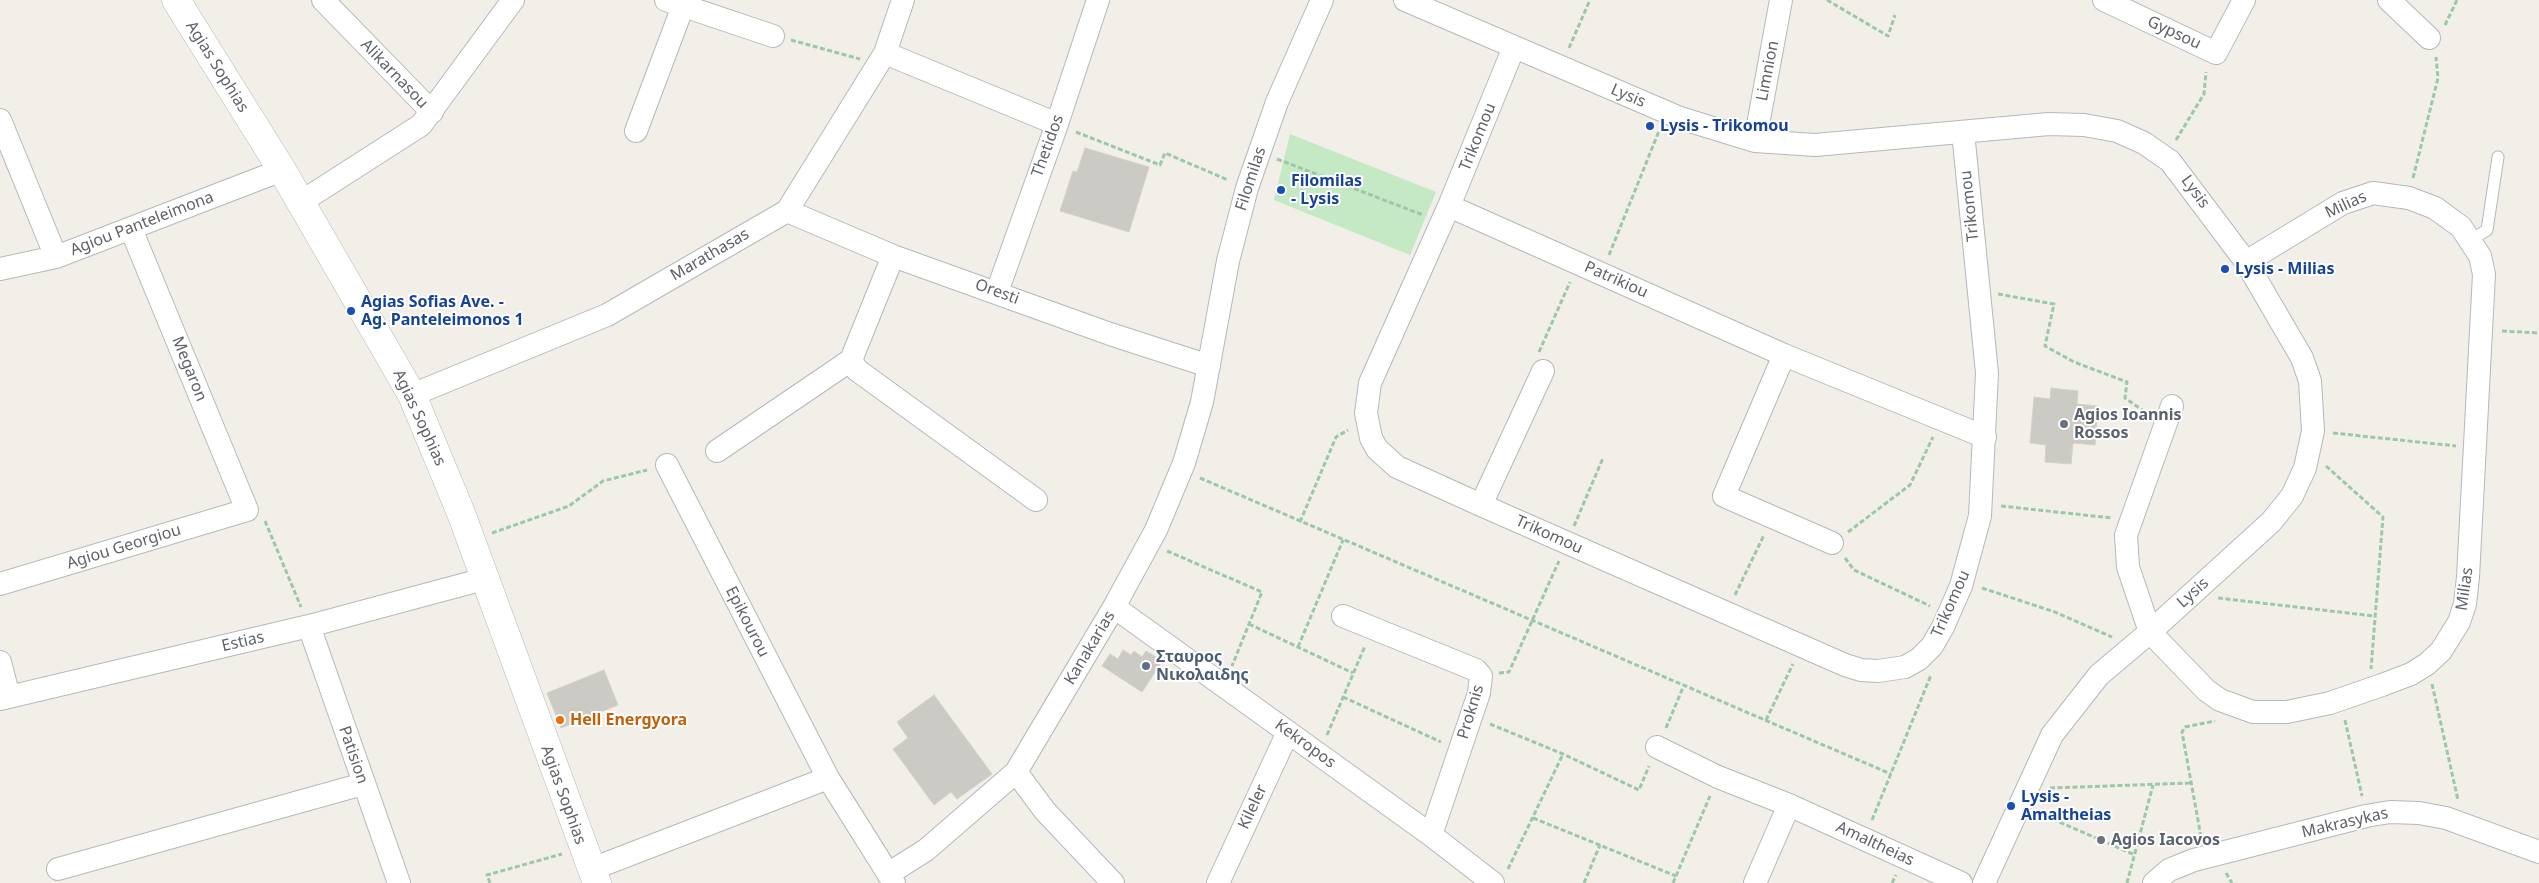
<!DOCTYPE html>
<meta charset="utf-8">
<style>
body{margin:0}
canvas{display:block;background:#f1efe8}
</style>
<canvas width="2539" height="883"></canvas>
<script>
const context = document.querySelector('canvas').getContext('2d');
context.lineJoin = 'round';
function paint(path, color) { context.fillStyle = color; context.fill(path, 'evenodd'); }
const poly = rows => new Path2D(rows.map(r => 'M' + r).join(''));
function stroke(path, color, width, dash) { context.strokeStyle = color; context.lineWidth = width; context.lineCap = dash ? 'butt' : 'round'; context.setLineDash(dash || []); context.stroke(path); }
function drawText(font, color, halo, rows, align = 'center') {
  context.font = font + ' "Noto Sans",sans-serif'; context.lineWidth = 4; context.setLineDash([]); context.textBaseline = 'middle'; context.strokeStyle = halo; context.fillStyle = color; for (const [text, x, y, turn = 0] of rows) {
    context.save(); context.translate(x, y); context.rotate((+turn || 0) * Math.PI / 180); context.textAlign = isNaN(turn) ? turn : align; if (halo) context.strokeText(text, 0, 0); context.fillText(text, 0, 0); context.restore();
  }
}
paint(poly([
 [1290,134,1436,192,1410,255,1274,200]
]), '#c5e8c5');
const building = poly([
 [1085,148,1149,167,1129,232,1060,211,1073,171,1077,172,1085,148],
 [2051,388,2078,391,2077,404,2098,406,2095,445,2073,443,2071,464,2045,462,2046,445,2030,443,2034,397,2050,399,2051,388],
 [1123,650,1131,655,1134,651,1142,657,1146,651,1162,661,1142,692,1102,666,1110,654,1118,659,1123,650],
 [604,670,618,705,561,728,547,693,604,670],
 [934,695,992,774,957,799,951,792,934,805,893,749,908,738,897,722,934,695]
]);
paint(building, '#cccac5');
stroke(building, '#d6d1c6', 1);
const lane = poly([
 [2471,240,2487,230,2498,157]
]);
const street = poly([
 [323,0,432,112],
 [666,0,773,36],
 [1405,0,1680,118,1755,141,1815,145,2049,124,2084,125,2117,131,2144,143,2170,161,2246,262,2302,358,2310,381,2313,431,2305,468,2292,496,2271,522,2150,632,2099,675,2052,735,1984,883],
 [2104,0,2216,53,2244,0],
 [2389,0,2429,38],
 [1514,47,1449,206,1370,383,1366,413,1371,438,1377,449,1397,467,1481,505,1845,665,1861,670,1878,671,1905,667,1919,659,1932,646,1943,627,1961,586,1980,516,1987,373,1963,132],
 [885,53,1057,124],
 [0,120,56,257],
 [636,131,683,6],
 [1755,141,1781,0],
 [301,202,421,125,513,0],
 [1449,206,1784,355,1985,437],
 [787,211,893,256,1110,334,1209,366],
 [0,269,56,257,282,170],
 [997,292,1057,124,1098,0],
 [1784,355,1724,496,1832,543],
 [851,360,857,370,1036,500],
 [412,395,607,315,787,211,885,53,903,0],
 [2172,406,2126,535,2128,567,2150,632,2206,690,2220,700,2253,712,2287,712,2330,703,2382,685,2411,674,2427,664,2441,651,2459,622,2465,604,2468,577,2484,274,2480,256,2461,227,2435,208,2409,198,2373,193,2343,203,2246,262],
 [717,451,851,360,893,256],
 [667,465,828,778,894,883],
 [1481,505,1543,371],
 [0,584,247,510,131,229],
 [1114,607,1431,835,1493,883],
 [1343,616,1476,670,1481,676,1479,693,1431,835],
 [309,626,399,883],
 [0,662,9,697],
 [0,699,309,626,484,579],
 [1657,747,1718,777,1789,805,1961,883],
 [1016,772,1045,811,1113,883],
 [58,869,363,784],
 [592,869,828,778],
 [888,874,926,850,1016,772,1114,607,1156,530,1184,463,1202,402,1228,261,1247,188,1277,102,1322,0],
 [1218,883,1288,732],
 [1755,883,1789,805],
 [2154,883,2169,870,2194,860,2366,816,2390,812,2419,813,2446,818,2539,852]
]);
const secondary = poly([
 [176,0,282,170,412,395,461,513,597,883]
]);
stroke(lane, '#b5b8bc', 13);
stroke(street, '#b5b8bc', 24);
stroke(secondary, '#b6babf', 29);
stroke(poly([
 [1827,0,1888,36,1895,15],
 [2445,25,2457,0],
 [791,40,860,59],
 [1569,48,1590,0],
 [1076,132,1160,165,1165,153,1228,180],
 [2176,140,2204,94,2206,72],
 [1277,159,1423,215],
 [2413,178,2438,78,2436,57],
 [1609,255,1659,131],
 [1998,294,2054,304,2045,346,2074,362,2127,382,2125,398,2148,414],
 [2502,331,2539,333],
 [1539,352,1570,282],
 [2333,433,2456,446],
 [2326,466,2383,517,2371,669],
 [1200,478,1891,774],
 [2001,506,2112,518],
 [265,521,301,607],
 [1300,522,1336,437,1348,430],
 [1574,526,1603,458],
 [1848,532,1910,485,1933,437],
 [492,533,569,506,603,481,647,470],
 [1167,551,1262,592,1232,666],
 [1845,558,1854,570,1930,606],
 [1982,588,2055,612,2112,637],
 [1735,595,1764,535],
 [2218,598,2374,616],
 [1249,624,1353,673],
 [1298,647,1343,540],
 [1499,673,1509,672,1559,561],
 [2432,684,2458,800],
 [1343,697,1441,742],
 [1766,720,1793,664],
 [2345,720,2362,796],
 [1490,724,1563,754,1639,790,1649,766],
 [1666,728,1684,685],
 [1327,735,1365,646],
 [2050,788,2191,783],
 [2039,813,2135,855],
 [1533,818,1676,876],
 [1872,820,1931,675],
 [2201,837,2182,732,2185,727,2215,721],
 [1508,869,1563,754],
 [2226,873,2232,883],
 [490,883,487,875,562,854],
 [1584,883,1600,845],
 [1673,883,1710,796],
 [1892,883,1896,875],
 [2127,883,2153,785]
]), '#9cc7a9', 3, [5, 2.5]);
stroke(lane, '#fff', 11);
stroke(street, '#fff', 22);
stroke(secondary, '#fff', 28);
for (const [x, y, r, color] of [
 [1650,126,5,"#1a4fb4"],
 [1281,190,5,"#1a4fb4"],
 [2225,269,5,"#1a4fb4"],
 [351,311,5,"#1a4fb4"],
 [2064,424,5,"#6b7280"],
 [1146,666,5,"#5c6f8a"],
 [560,720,5,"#e8710a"],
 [2011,806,5,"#1a4fb4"],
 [2101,840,5,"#6b7280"]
]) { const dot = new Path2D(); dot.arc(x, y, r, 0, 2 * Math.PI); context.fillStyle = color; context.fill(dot); stroke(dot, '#fff', 2); }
drawText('16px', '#5f6368', '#fff', [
 ["Gypsou",2174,33,25],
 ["Agias Sophias",217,67,58],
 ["Limnion",1768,71,-79],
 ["Alikarnasou",394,74,46],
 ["Lysis",1628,96,23],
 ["Trikomou",1478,137,-68],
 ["Thetidos",1048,146,-70],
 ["Filomilas",1251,179,-72],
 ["Lysis",2195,192,54],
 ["Milias",2346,205,-25],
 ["Trikomou",1970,206,-96],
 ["Agiou Panteleimona",142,224,-21],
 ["Marathasas",710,255,-30],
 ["Patrikiou",1616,280,24],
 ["Oresti",997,292,20],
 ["Megaron",189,369,68],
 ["Agias Sophias",419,418,65],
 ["Trikomou",1549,535,24],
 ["Agiou Georgiou",124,547,-17],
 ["Milias",2465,589,-82],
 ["Lysis",2193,593,-42],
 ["Trikomou",1951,604,-66],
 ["Epikourou",747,622,63],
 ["Estias",243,642,-13],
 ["Kanakarias",1090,648,-59],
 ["Proknis",1471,712,-73],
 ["Kekropos",1305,744,36],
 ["Patision",353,755,71],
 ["Agias Sophias",563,795,70],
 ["Kileler",1253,807,-65],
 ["Makrasykas",2345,823,-13],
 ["Amaltheias",1875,844,25]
]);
drawText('bold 16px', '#164399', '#fff', [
 ["Lysis - Trikomou",1660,126],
 ["Filomilas",1291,181],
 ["- Lysis",1291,199],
 ["Lysis - Milias",2235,269],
 ["Agias Sofias Ave. -",361,302],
 ["Ag. Panteleimonos 1",361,320],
 ["Lysis -",2021,797],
 ["Amaltheias",2021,815]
], 'left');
drawText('bold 16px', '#5b616d', '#fff', [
 ["Agios Ioannis",2074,415],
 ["Rossos",2074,433],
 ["Agios Iacovos",2111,840]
], 'left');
drawText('bold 16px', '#4e5e75', '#fff', [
 ["Σταυρος",1156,657],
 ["Νικολαιδης",1156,675]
], 'left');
drawText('bold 16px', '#c56008', '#fff', [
 ["Hell Energyora",570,720]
], 'left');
</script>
